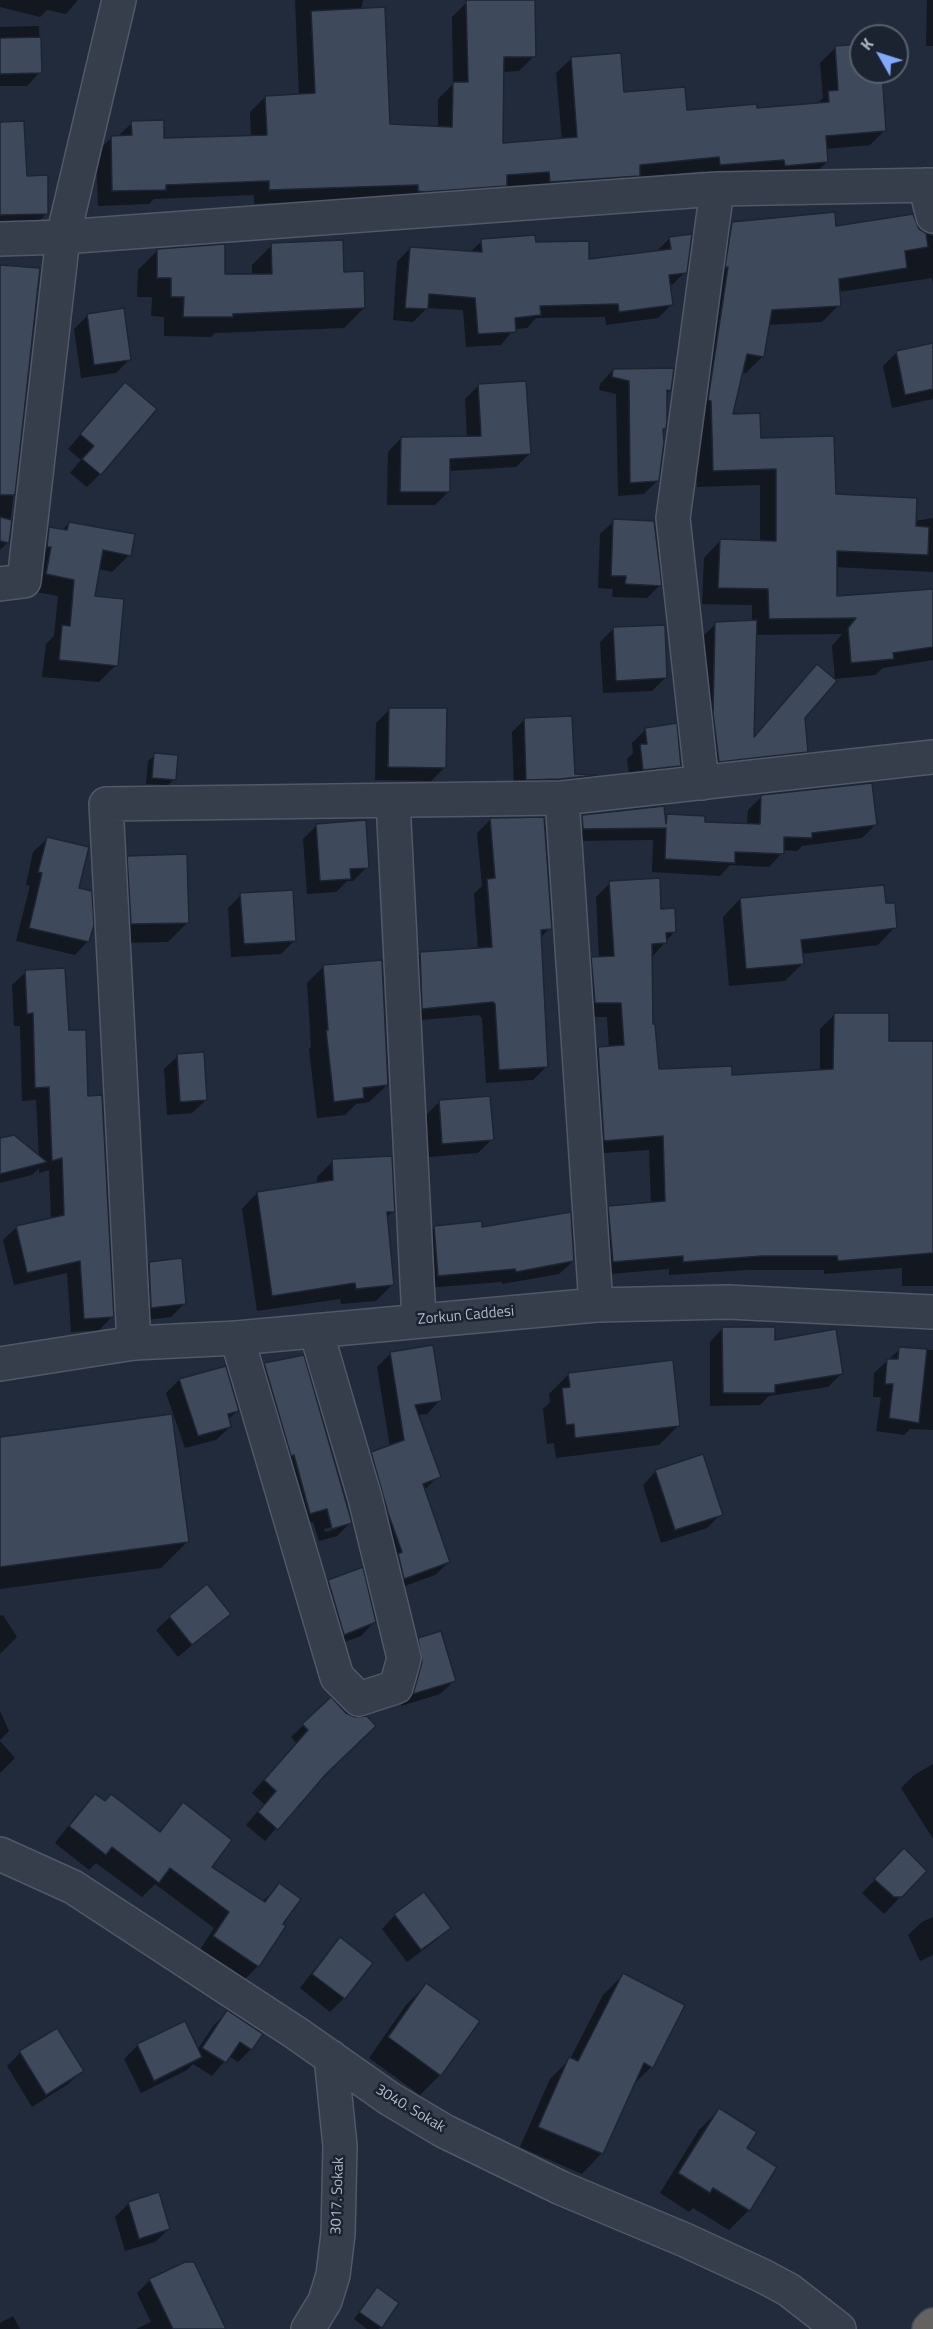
<!DOCTYPE html>
<style>
body{margin:0}
#map{position:relative;width:933px;height:2329px;overflow:hidden;background:#222b3c;font-family:"Titillium Web",sans-serif}
canvas{display:block}
.north{position:absolute;left:849px;top:24px;width:60px;height:60px;box-sizing:border-box;background:#1b2331;border:2px solid #575f6d;border-radius:50%;rotate:309deg;font-size:16px;font-weight:700;line-height:24px;text-align:center;color:#b1b8c8}
.north::after{content:'';display:block;margin:auto;width:21px;height:27px;background:#83a9fb;clip-path:polygon(50% 0,100% 100%,50% 72%,0 100%)}
</style>
<div id="map">
<canvas width="933" height="2329"></canvas>
<div class="north">K</div>
</div>
<script>
const context = document.querySelector('canvas').getContext('2d');
context.lineJoin = 'round';
function paint(path, color) { context.fillStyle = color; context.fill(path, 'evenodd'); }
const poly = rows => new Path2D(rows.map(r => 'M' + r).join(''));
function stroke(path, color, width, dash) { context.strokeStyle = color; context.lineWidth = width; context.lineCap = dash ? 'butt' : 'round'; context.setLineDash(dash || []); context.stroke(path); }
function drawText(font, color, halo, rows, align = 'center') {
  context.font = font + ' "Titillium Web",sans-serif'; context.lineWidth = 5; context.setLineDash([]); context.textBaseline = 'middle'; context.strokeStyle = halo; context.fillStyle = color; for (const [text, x, y, turn = 0] of rows) {
    context.save(); context.translate(x, y); context.rotate((+turn || 0) * Math.PI / 180); context.textAlign = isNaN(turn) ? turn : align; if (halo) context.strokeText(text, 0, 0); context.fillText(text, 0, 0); context.restore();
  }
}
paint(poly([
 [0,0,78,0,66,14,47,10,40,17,0,7],
 [295,0,363,0,361,10,389,126,438,128,438,99,453,84,452,17,467,2,534,56,519,71,503,72,501,145,562,140,556,73,572,58,623,93,685,111,756,110,817,104,823,98,820,63,835,48,861,46,861,72,882,72,885,130,870,145,826,149,827,162,811,177,705,180,704,171,636,178,624,190,308,204,308,201,254,204,254,195,154,199,149,204,98,206,96,153,112,137,117,137,132,123,163,140,251,137,250,112,265,97,299,96],
 [927,0,933,0,933,46,926,46],
 [39,26,40,72,27,86,0,86,0,27],
 [0,123,25,177,47,213,35,225,0,226],
 [733,223,919,231,933,236,933,285,932,278,838,292,839,305,822,322,768,325,763,356,746,373,741,372,731,416,834,496,915,521,933,518,933,572,835,567,836,597,933,590,933,660,883,668,875,675,835,679,832,646,842,634,755,635,753,739,804,718,806,751,793,764,706,774,701,726,703,636,716,624,752,622,752,605,702,604,704,558,720,541,760,542,760,485,697,487,695,417,716,240],
 [670,238,685,272,672,285,669,286,671,305,658,318,606,325,605,317,536,318,527,328,514,329,501,345,466,347,463,310,427,308,413,322,393,320,397,262,410,248,470,252,482,241,534,244,588,261,656,252],
 [272,245,343,274,364,308,344,328,215,333,211,337,164,336,164,317,151,316,152,297,137,297,138,270,158,250,223,275,252,275,252,265],
 [0,267,39,270,8,542,0,550],
 [88,315,130,359,116,373,81,378,74,329],
 [933,344,933,399,892,408,883,366,896,353],
 [613,370,670,390,666,394,665,428,662,431,658,480,644,494,618,496,616,394,599,390,600,384],
 [125,384,100,474,87,487,70,473,81,460,68,449],
 [479,385,529,454,516,467,449,471,449,491,435,505,387,505,388,452,401,438,467,438,465,399],
 [614,521,660,585,647,598,612,597,613,589,598,588,600,534],
 [69,523,129,555,112,572,98,569,93,597,116,665,99,682,42,677,46,644,54,636,58,596,30,591,33,545,50,528,62,531],
 [614,628,666,677,652,691,603,693,600,642],
 [390,709,445,767,431,781,375,780,376,723],
 [524,720,573,776,593,776,583,787,514,792,512,732],
 [645,730,680,765,666,779,630,783,627,759,633,753,632,743],
 [155,755,174,779,168,785,146,784,148,761],
 [762,796,875,825,862,838,802,846,797,851,782,850,782,853,769,867,730,865,720,876,652,872,653,840,570,841,569,830,583,816,664,819,667,816,703,823,747,825,748,810],
 [491,819,550,928,540,938,547,1066,533,1080,486,1083,482,1018,479,1015,409,1021,407,967,420,954,478,949,474,894,482,886,477,833],
 [317,825,367,867,353,881,347,881,336,892,307,894,303,839],
 [47,839,88,941,75,955,16,941,30,886,26,885,33,852],
 [128,857,188,922,168,942,112,943,108,877],
 [610,883,660,910,675,931,651,958,652,1026,657,1070,731,1076,820,1071,820,1029,834,1015,887,1043,933,1042,933,1286,902,1286,902,1268,824,1274,824,1270,747,1270,669,1275,669,1269,599,1275,594,1221,609,1207,651,1204,649,1150,590,1154,584,1063,598,1049,609,1048,607,1017,581,1017,578,973,592,958,599,958,596,897],
 [241,895,295,940,281,954,231,957,228,908],
 [740,899,885,905,895,927,878,945,801,954,802,964,785,981,729,986,723,917],
 [324,966,387,1085,369,1102,356,1104,345,1115,317,1118,309,1049,311,1047,307,983],
 [26,972,67,1032,112,1317,99,1330,71,1332,67,1273,14,1285,3,1240,17,1227,51,1219,49,1170,39,1173,39,1168,32,1175,0,1183,0,1139,39,1157,36,1100,22,1101,20,1026,14,1026,12,985],
 [178,1056,206,1100,192,1113,167,1115,164,1069],
 [439,1102,492,1139,478,1153,429,1157,426,1115],
 [333,1161,393,1211,386,1218,392,1285,376,1301,341,1304,340,1299,257,1311,242,1209,257,1193,317,1184,317,1177],
 [434,1227,481,1229,573,1261,559,1274,502,1284,502,1282,425,1288,421,1241],
 [149,1263,184,1304,171,1317,138,1321,136,1277],
 [723,1328,842,1373,828,1387,769,1396,760,1405,710,1406,710,1342],
 [900,1349,933,1350,933,1430,910,1429,904,1435,876,1431,881,1397,873,1397,874,1373],
 [390,1354,440,1400,427,1414,417,1415,439,1476,423,1491,449,1562,435,1575,391,1591,358,1467,372,1453,390,1447,377,1367],
 [265,1364,350,1523,337,1536,319,1541,313,1522,297,1526,251,1378],
 [336,1526,336,1529,325,1532,324,1529],
 [569,1374,679,1425,659,1445,556,1458,554,1443,547,1444,543,1409,550,1402,549,1394],
 [179,1380,237,1411,228,1420,230,1427,216,1440,185,1448,166,1393],
 [0,1439,187,1542,161,1568,0,1589],
 [656,1471,721,1514,707,1528,661,1543,643,1485],
 [329,1581,374,1622,361,1636,331,1647,315,1595],
 [229,1614,178,1657,156,1630,170,1617],
 [3,1615,17,1637,0,1654,0,1616],
 [419,1639,454,1681,440,1694,401,1706,409,1677,406,1653],
 [331,1699,345,1714,322,1776,265,1841,246,1825,264,1804,252,1793,296,1743,291,1737],
 [0,1711,9,1731,0,1740],
 [0,1741,15,1758,0,1773],
 [933,1764,933,1839,901,1788,914,1775],
 [95,1796,158,1833,183,1804,210,1867,262,1902,279,1885,280,1925,258,1966,242,1982,198,1953,214,1928,155,1884,142,1897,96,1863,89,1870,55,1843,79,1812],
 [904,1850,925,1871,884,1914,862,1893],
 [424,1894,449,1928,435,1941,407,1962,382,1929,395,1915],
 [933,1917,933,1955,920,1961,908,1935,922,1922],
 [340,1939,371,1963,344,1998,330,2012,300,1988,327,1953],
 [623,1975,651,2067,632,2086,601,2154,582,2174,520,2147,550,2079,570,2059,603,1995],
 [426,1985,440,2075,420,2095,369,2058,406,2005],
 [227,2012,251,2049,238,2062,229,2056,212,2076,193,2064,187,2070,141,2093,124,2059,138,2045,197,2050,214,2025],
 [20,2053,82,2071,68,2084,32,2107,7,2066],
 [719,2110,745,2149,775,2167,749,2210,729,2230,693,2208,689,2212,660,2193,699,2130],
 [128,2204,169,2229,155,2242,125,2251,115,2217],
 [150,2280,217,2329,136,2329,151,2322,137,2293],
 [377,2289,397,2303,379,2329,367,2329,354,2319],
 [13,2316,20,2329,0,2329,0,2323]
]), '#0007');
const building = poly([
 [466,0,535,0,536,57,504,57,503,143,577,137,571,57,621,53,624,92,685,87,687,110,757,104,757,108,829,102,828,91,838,90,835,46,861,44,861,72,882,72,886,131,826,136,828,162,785,166,784,160,720,165,719,157,640,165,640,176,550,182,549,172,507,175,507,186,424,192,418,191,418,185,269,190,269,181,166,185,166,190,112,191,111,136,132,135,131,121,164,120,164,138,267,135,265,96,315,93,311,11,385,7,390,124,452,127,453,82,468,82,466,0],
 [41,37,42,73,0,74,0,38,41,37],
 [24,121,27,176,48,175,48,214,0,215,0,122,24,121],
 [835,212,836,226,913,214,919,229,926,233,928,247,905,251,907,268,839,279,841,306,772,310,764,357,747,354,733,414,760,413,761,438,834,436,836,494,917,498,916,526,929,527,928,555,837,551,837,596,933,589,933,647,893,653,894,659,851,663,848,628,856,618,769,619,768,589,718,588,720,539,776,541,776,469,713,471,711,401,708,400,728,267,725,267,732,222,835,212],
 [692,234,687,273,669,275,673,305,619,312,618,304,540,306,541,315,515,318,516,332,478,334,475,298,429,294,428,309,405,308,410,247,482,252,481,239,535,235,536,242,589,241,589,259,671,249,669,237,692,234],
 [343,240,344,272,364,271,365,308,233,314,233,317,183,317,184,297,171,297,171,278,157,278,157,249,225,244,225,274,272,274,271,243,343,240],
 [0,265,40,268,15,495,0,495,0,265],
 [124,308,131,360,94,365,87,314,124,308],
 [933,343,933,389,905,395,896,351,933,343],
 [674,368,671,391,667,390,667,420,666,429,663,429,664,442,659,481,630,483,629,381,612,377,613,369,674,368],
 [526,381,531,454,450,459,450,492,400,492,401,437,481,436,478,384,526,381],
 [125,382,157,409,101,475,82,459,94,446,80,434,125,382],
 [0,517,12,520,9,543,0,541,0,517],
 [613,519,654,521,662,586,625,584,626,576,611,576,613,519],
 [69,522,135,534,131,556,103,550,95,596,124,599,118,666,59,660,62,625,70,626,74,580,46,574,51,547,47,547,49,527,67,530,69,522],
 [757,620,754,737,817,664,837,681,805,718,808,752,719,762,713,713,715,622,757,620],
 [665,625,667,678,616,681,613,627,665,625],
 [389,708,447,708,446,768,388,767,389,708],
 [572,716,575,774,597,775,561,779,526,780,524,718,572,716],
 [677,723,681,766,643,770,640,744,647,744,645,728,677,723],
 [154,753,178,755,176,780,152,778,154,753],
 [872,783,877,825,812,833,812,838,784,837,784,854,735,852,735,863,665,859,666,828,583,829,582,815,664,806,666,824,667,814,705,816,705,822,760,824,761,795,872,783],
 [544,817,552,929,541,930,548,1067,499,1070,495,1004,493,1002,422,1009,420,952,492,947,487,879,495,878,490,818,544,817],
 [366,820,369,868,350,869,351,879,320,881,316,824,366,820],
 [47,837,89,847,79,888,92,891,94,925,89,942,29,928,42,873,38,872,47,837],
 [187,854,189,923,131,924,127,856,187,854],
 [660,878,661,909,675,908,676,932,666,933,667,943,652,944,653,1024,655,1024,659,1069,732,1066,732,1075,833,1069,834,1013,889,1013,889,1041,933,1041,933,1253,838,1261,837,1256,762,1256,683,1262,683,1256,613,1262,608,1206,665,1201,663,1136,604,1141,598,1047,624,1045,621,1003,595,1003,591,957,614,956,609,881,660,878],
 [884,885,886,903,895,903,897,928,801,940,804,964,746,969,740,898,884,885],
 [293,890,296,941,244,944,240,893,293,890],
 [382,960,388,1085,363,1088,364,1098,334,1102,326,1030,328,1030,323,965,382,960],
 [65,968,69,1030,86,1030,88,1096,102,1095,114,1317,84,1319,80,1261,27,1273,16,1226,64,1215,62,1158,52,1161,49,1087,35,1088,33,1013,27,1014,25,970,65,968],
 [204,1052,207,1100,180,1102,177,1054,204,1052],
 [490,1096,494,1140,442,1144,439,1100,490,1096],
 [14,1135,47,1162,0,1174,0,1138,14,1135],
 [392,1156,395,1212,387,1212,394,1285,356,1289,355,1283,272,1296,257,1192,333,1180,332,1159,392,1156],
 [571,1212,574,1261,516,1272,515,1269,438,1276,434,1226,482,1221,482,1227,571,1212],
 [182,1258,186,1304,151,1308,149,1262,182,1258],
 [722,1327,775,1327,775,1340,836,1329,843,1374,775,1385,775,1393,723,1393,722,1327],
 [433,1345,442,1401,415,1405,441,1477,423,1484,450,1562,404,1579,398,1554,402,1552,388,1513,371,1452,404,1440,390,1352,433,1345],
 [899,1347,927,1349,919,1423,889,1418,893,1384,885,1384,887,1359,898,1359,899,1347],
 [304,1355,352,1523,332,1529,327,1509,310,1514,294,1455,291,1456,264,1363,304,1355],
 [673,1360,680,1426,575,1438,574,1424,566,1425,562,1388,570,1387,568,1373,673,1360],
 [226,1366,239,1411,228,1414,231,1427,198,1436,179,1379,226,1366],
 [172,1414,189,1542,0,1567,0,1437,172,1414],
 [703,1454,723,1515,675,1530,655,1470,703,1454],
 [363,1567,376,1622,344,1635,328,1580,363,1567],
 [207,1584,231,1614,192,1645,169,1616,207,1584],
 [441,1631,456,1681,413,1694,422,1662,418,1638,441,1631],
 [331,1697,346,1713,355,1717,367,1716,376,1726,326,1774,278,1830,258,1812,276,1791,264,1780,308,1730,302,1724,331,1697],
 [95,1794,105,1801,111,1794,160,1832,183,1802,232,1840,212,1867,265,1902,279,1883,301,1899,283,1924,286,1926,259,1967,213,1936,229,1912,170,1868,159,1883,112,1847,106,1855,69,1826,95,1794],
 [904,1848,927,1871,902,1897,894,1897,874,1879,904,1848],
 [424,1892,451,1928,421,1950,394,1914,424,1892],
 [340,1937,373,1963,345,1999,312,1974,340,1937],
 [623,1973,685,2005,653,2068,644,2063,603,2154,538,2127,569,2057,578,2061,623,1973],
 [426,1983,480,2021,441,2076,388,2037,426,1983],
 [227,2010,263,2034,252,2050,240,2042,226,2063,202,2048,227,2010],
 [185,2021,202,2057,154,2081,137,2044,185,2021],
 [57,2028,84,2071,46,2095,19,2051,57,2028],
 [719,2108,757,2132,747,2148,777,2167,750,2211,713,2188,710,2193,678,2173,719,2108],
 [159,2192,170,2229,139,2239,128,2202,159,2192],
 [185,2262,194,2262,226,2329,173,2329,149,2279,185,2262],
 [377,2287,399,2303,382,2328,359,2312,377,2287]
]);
paint(building, '#3e495c');
stroke(building, '#1d2533', 1.5);
const minor = poly([
 [925,185,933,216],
 [0,239,63,237,717,189,933,185],
 [0,584,24,581,63,237,119,0],
 [702,783,673,518,717,189],
 [562,798,596,1305],
 [393,801,419,1320],
 [237,1338,337,1677,359,1699,396,1687,404,1658,365,1498,316,1331],
 [134,1343,106,804,562,798,933,757]
]);
const tertiary = poly([
 [0,1364,134,1343,237,1338,596,1305,728,1302,933,1312],
 [0,1854,73,1887,296,2033,390,2099,444,2131,561,2188,685,2240,763,2276,789,2290,839,2329],
 [308,2329,325,2301,333,2275,338,2234,340,2146,331,2057]
]);
const trunk = poly([
 [929,2329,933,2325]
]);
stroke(minor, '#515867', 36);
stroke(tertiary, '#515867', 36);
stroke(trunk, '#414857', 36);
stroke(minor, '#363e4c', 33);
stroke(tertiary, '#363e4c', 33);
stroke(trunk, '#646260', 33);
drawText('15px', '#b1b8c8', '#1b2331', [
 ["Zorkun Caddesi",466,1316,-5],
 ["3040. Sokak",410,2109,31],
 ["3017. Sokak",338,2196,-88]
]);
</script>
